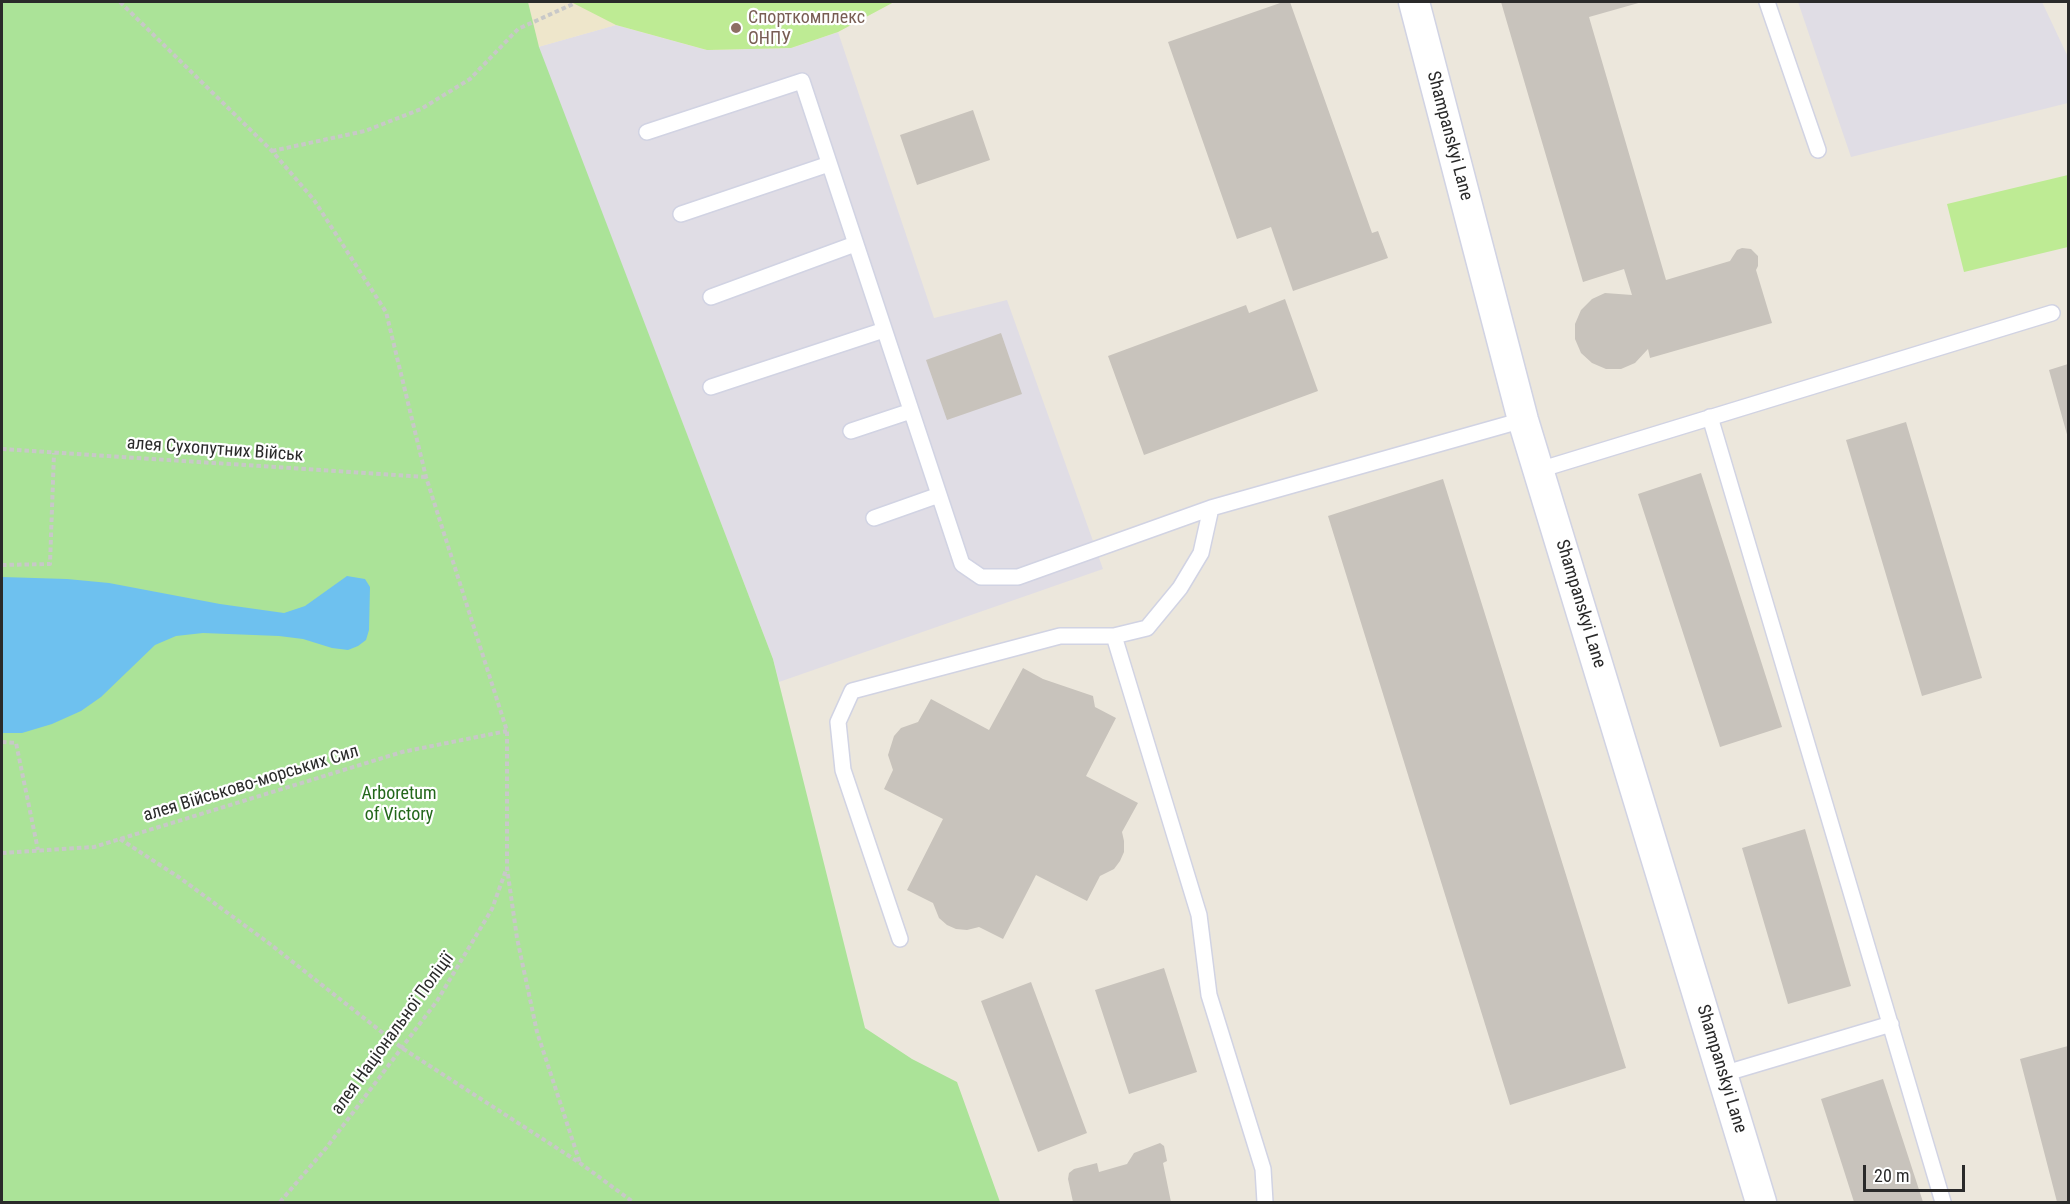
<!DOCTYPE html>
<meta charset="utf-8">
<style>
body{margin:0}
#map{position:relative;width:2070px;height:1204px;overflow:hidden;background:#ece7dc;font-family:"Roboto Condensed",sans-serif}
canvas{display:block}
.frame{position:absolute;inset:0;border:3px solid #2a2a2a;pointer-events:none}
.scale{position:absolute;left:1863px;top:1165px;width:102px;height:27px;box-sizing:border-box;border:3px solid #2a2a2a;border-top:0;padding-left:8px;font-size:18px;line-height:21px;white-space:nowrap;color:#2a2a2a;-webkit-text-stroke:4px #fff;paint-order:stroke}
</style>
<div id="map">
<canvas width="2070" height="1204"></canvas>
<div class="frame"></div>
<div class="scale">20 m</div>
</div>
<script>
const context = document.querySelector('canvas').getContext('2d');
context.lineJoin = 'round';
function paint(path, color) { context.fillStyle = color; context.fill(path, 'evenodd'); }
const poly = rows => new Path2D(rows.map(r => 'M' + r).join(''));
function stroke(path, color, width, dash) { context.strokeStyle = color; context.lineWidth = width; context.lineCap = dash ? 'butt' : 'round'; context.setLineDash(dash || []); context.stroke(path); }
function drawText(font, color, halo, rows, align = 'center') {
  context.font = font + ' "Roboto Condensed",sans-serif'; context.lineWidth = 4.5; context.setLineDash([]); context.textBaseline = 'middle'; context.strokeStyle = halo; context.fillStyle = color; for (const [text, x, y, turn = 0] of rows) {
    context.save(); context.translate(x, y); context.rotate((+turn || 0) * Math.PI / 180); context.textAlign = isNaN(turn) ? turn : align; if (halo) context.strokeText(text, 0, 0); context.fillText(text, 0, 0); context.restore();
  }
}
paint(poly([
 [1798,2,2042,2,2068,57,2068,103,1851,157],
 [616,25,707,50,791,48,838,32,934,318,1007,300,1103,569,779,682,773,659,538,47]
]), '#e0dde5');
paint(poly([
 [528,2,894,2,838,32,791,48,707,50,616,25,538,47]
]), '#eee6cb');
paint(poly([
 [2,2,528,2,539,47,773,659,865,1028,912,1059,957,1082,1000,1202,2,1202]
]), '#abe398');
paint(poly([
 [571,2,894,2,838,32,791,48,707,50,616,25],
 [2068,175,2068,247,1964,272,1947,204]
]), '#beeb94');
paint(poly([
 [347,576,365,579,370,587,369,630,366,640,358,646,348,650,332,648,303,639,279,636,203,633,176,636,155,645,101,697,81,711,52,724,22,733,2,733,2,577,67,579,109,583,220,604,284,613,305,606]
]), '#6ec1ef');
paint(poly([
 [1283,2,1290,2,1372,233,1378,231,1388,258,1293,291,1271,227,1237,239,1168,42],
 [1501,2,1642,2,1589,17,1666,280,1730,261,1737,250,1742,248,1751,249,1758,256,1758,266,1756,270,1772,323,1650,358,1648,349,1635,363,1621,369,1606,369,1592,363,1581,353,1575,339,1575,324,1581,310,1592,299,1605,293,1632,295,1624,269,1583,282],
 [973,110,990,160,917,185,900,135],
 [1285,299,1318,391,1144,455,1108,356,1246,305,1249,313],
 [1001,333,1022,394,947,420,926,360],
 [2068,364,2068,438,2049,370],
 [1906,422,1982,678,1922,696,1846,440],
 [1701,473,1782,727,1720,747,1638,494],
 [1443,479,1626,1068,1510,1105,1328,516],
 [1023,668,1043,679,1093,696,1095,707,1116,718,1086,776,1138,803,1122,832,1124,841,1124,852,1120,861,1114,869,1100,876,1087,901,1036,875,1003,939,979,927,967,930,956,929,947,925,939,918,933,903,907,890,943,819,884,789,893,770,888,755,894,736,901,728,918,722,931,699,989,730],
 [1805,829,1851,986,1788,1004,1742,848],
 [1164,968,1197,1072,1129,1094,1095,990],
 [1031,982,1087,1133,1038,1152,981,1001],
 [2068,1046,2068,1202,2057,1202,2020,1059],
 [1883,1079,1923,1202,1854,1202,1821,1099],
 [1160,1143,1164,1146,1167,1161,1163,1163,1171,1202,1073,1202,1068,1179,1069,1173,1074,1169,1097,1163,1099,1172,1127,1164,1134,1153]
]), '#c8c3bc');
const lane = poly([
 [1767,2,1818,150],
 [647,132,802,81,962,564,981,577,1018,577,1211,508,1523,420],
 [681,214,829,164],
 [711,297,855,244],
 [711,387,884,330],
 [1710,417,1943,1202],
 [851,431,911,411],
 [1539,470,2052,313],
 [874,518,939,495],
 [1114,636,1199,915,1209,995,1263,1169,1265,1202],
 [900,939,843,770,838,722,852,691,1060,636,1114,636,1147,628,1180,588,1201,553,1211,508],
 [1723,1074,1891,1024]
]);
const street = poly([
 [1414,2,1523,420,1761,1202]
]);
stroke(lane, '#d1d3e3', 18);
stroke(street, '#d1d3e3', 33);
stroke(poly([
 [120,2,272,151,314,200,386,312,426,477,507,731,507,868,517,938,537,1032,580,1163],
 [272,151,365,131,421,109,470,79,518,29,573,4],
 [2,449,426,477],
 [2,565,50,564,54,453],
 [2,742,16,743,38,850],
 [120,839,180,878,270,944,402,1048,580,1163,633,1202],
 [2,853,94,847,402,752,507,731],
 [280,1202,327,1147,437,1001,492,909,506,870]
]), '#c8c8c8', 4, [4.5, 3]);
stroke(lane, '#fff', 15);
stroke(street, '#fff', 30);
for (const [x, y, r, color] of [
 [736,28,6,"#8d6e63"]
]) { const dot = new Path2D(); dot.arc(x, y, r, 0, 2 * Math.PI); context.fillStyle = color; context.fill(dot); stroke(dot, '#fff', 2); }
drawText('18px', '#785e54', '#fff', [
 ["Спорткомплекс",748,18],
 ["ОНПУ",748,39]
], 'left');
drawText('18px', '#2a2a2a', '#fff', [
 ["Shampanskyi Lane",1449,136,75],
 ["алея Сухопутних Військ",215,450,4],
 ["Shampanskyi Lane",1580,604,73],
 ["алея Військово-морських Сил",251,784,-17],
 ["алея Національної Поліції",393,1034,-54],
 ["Shampanskyi Lane",1721,1069,73]
]);
drawText('18px', '#23671a', '#fff', [
 ["Arboretum",399,794],
 ["of Victory",399,815]
]);
</script>
